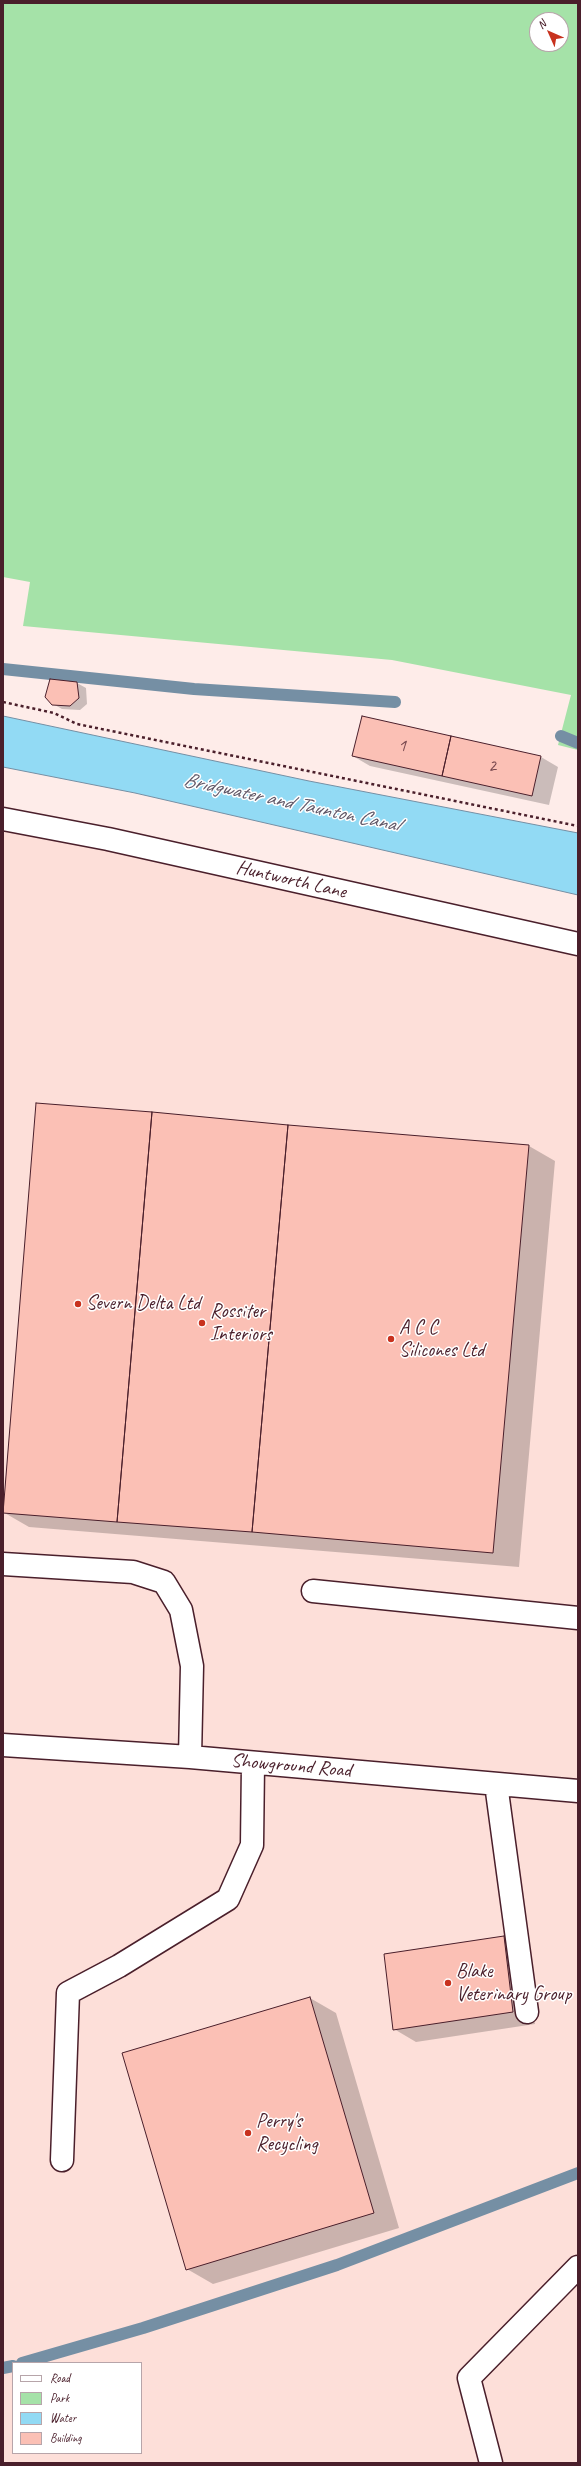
<!DOCTYPE html>
<style>
body{margin:0}
#map{position:relative;width:581px;height:2466px;overflow:hidden;background:#feece9;font-family:Caveat,sans-serif}
canvas{display:block}
.frame{position:absolute;inset:0;border:4px solid #4a1f2b;pointer-events:none}
.legend{position:absolute;left:12px;top:2362px;width:130px;height:92px;box-sizing:border-box;background:#fff;border:1px solid #b7a5aa;margin:0;padding:5px 7px;list-style:none;font-size:12px;color:#4a1f2b}
.legend li{display:flex;align-items:center;gap:8px;height:20px}
.legend b{width:20px;border:1px solid #b7a5aa}
.north{position:absolute;left:529px;top:12px;width:40px;height:40px;box-sizing:border-box;background:#fff;border:1px solid #b7a5aa;border-radius:50%;rotate:315deg;font-size:11px;font-weight:700;line-height:16px;text-align:center;color:#4a1f2b}
.north::after{content:'';display:block;margin:auto;width:14px;height:18px;background:#c8321e;clip-path:polygon(50% 0,100% 100%,50% 72%,0 100%)}
</style>
<div id="map">
<canvas width="581" height="2466"></canvas>
<div class="frame"></div>
<ul class="legend">
<li><b style="height:5px;background:#fff"></b>Road</li>
<li><b style="height:11px;background:#a5e2a8"></b>Park</li>
<li><b style="height:11px;background:#92daf4"></b>Water</li>
<li><b style="height:11px;background:#fbc0b5"></b>Building</li>
</ul>
<div class="north">N</div>
</div>
<script>
const context = document.querySelector('canvas').getContext('2d');
context.lineJoin = 'round';
function paint(path, color) { context.fillStyle = color; context.fill(path, 'evenodd'); }
const poly = rows => new Path2D(rows.map(r => 'M' + r).join(''));
function stroke(path, color, width, dash) { context.strokeStyle = color; context.lineWidth = width; context.lineCap = dash ? 'butt' : 'round'; context.setLineDash(dash || []); context.stroke(path); }
function drawText(font, color, halo, rows, align = 'center') {
  context.font = font + ' Caveat,sans-serif'; context.lineWidth = 3; context.setLineDash([]); context.textBaseline = 'middle'; context.strokeStyle = halo; context.fillStyle = color; for (const [text, x, y, turn = 0] of rows) {
    context.save(); context.translate(x, y); context.rotate((+turn || 0) * Math.PI / 180); context.textAlign = isNaN(turn) ? turn : align; if (halo) context.strokeText(text, 0, 0); context.fillText(text, 0, 0); context.restore();
  }
}
paint(poly([
 [3,817,578,944,578,2463,3,2463],
 [13,2363,141,2363,141,2453,13,2453]
]), '#fddfd9');
paint(poly([
 [3,3,578,3,578,750,558,745,571,695,392,660,23,626,30,582,3,577],
 [537,20,561,20,561,44,537,44]
]), '#a5e2a8');
const water = poly([
 [3,716,309,781,578,833,578,895,135,793,3,767,3,716]
]);
paint(water, '#92daf4');
stroke(water, '#758fa4', 1);
paint(poly([
 [77,683,86,688,87,704,80,710,62,709,53,704],
 [362,717,541,757,558,767,549,805,370,766,353,756],
 [37,1104,529,1146,555,1161,519,1567,29,1527,3,1512],
 [504,1937,526,1950,535,2024,416,2042,394,2029],
 [310,1998,336,2013,399,2228,213,2284,187,2269]
]), '#0003');
stroke(poly([
 [3,669,194,689,395,702],
 [561,736,578,743],
 [22,2363,143,2328,337,2265,578,2173],
 [3,2368,13,2366]
]), '#758fa4', 12);
const building = poly([
 [50,679,77,682,79,698,70,706,52,705,45,697,50,679],
 [362,716,451,736,442,776,352,756,362,716],
 [451,736,541,756,532,796,442,776,451,736],
 [36,1103,152,1112,117,1522,3,1513,36,1103],
 [152,1112,288,1125,252,1532,117,1522,152,1112],
 [288,1125,529,1145,493,1553,252,1532,288,1125],
 [504,1936,513,2012,393,2030,384,1954,504,1936],
 [310,1997,374,2213,186,2270,122,2053,310,1997]
]);
paint(building, '#fbc0b5');
stroke(building, '#4a1f2b', 1);
const minor = poly([
 [3,819,108,839,578,944],
 [3,1564,133,1572,164,1582,181,1610,192,1666,190,1757],
 [313,1591,578,1618],
 [3,1745,190,1757,578,1791],
 [496,1784,527,2012],
 [62,2160,68,1993,119,1966,228,1899,252,1845,253,1764],
 [491,2463,469,2378,578,2267]
]);
stroke(minor, '#4a1f2b', 25);
stroke(poly([
 [3,702,54,713,77,724,578,826]
]), '#4a1f2b', 2.5, [3, 3]);
stroke(minor, '#fff', 22);
for (const [x, y, r, color] of [
 [78,1304,4,"#c8321e"],
 [202,1323,4,"#c8321e"],
 [391,1339,4,"#c8321e"],
 [448,1983,4,"#c8321e"],
 [248,2133,4,"#c8321e"]
]) { const dot = new Path2D(); dot.arc(x, y, r, 0, 2 * Math.PI); context.fillStyle = color; context.fill(dot); stroke(dot, '#fff', 1.5); }
drawText('18px', '#76474e', null, [
 ["1",402,746],
 ["2",492,766]
]);
drawText('20px', '#4a1f2b', '#fff', [
 ["Huntworth Lane",291,880,13],
 ["Showground Road",291,1766,5]
]);
drawText('20px', '#4a1f2b', '#fff', [
 ["Severn Delta Ltd",86,1304],
 ["Rossiter",210,1312],
 ["Interiors",210,1335],
 ["A C C",399,1328],
 ["Silicones Ltd",399,1351],
 ["Blake",456,1972],
 ["Veterinary Group",456,1995],
 ["Perry's",256,2122],
 ["Recycling",256,2145]
], 'left');
drawText('italic 21px', '#605767', '#fff', [
 ["Bridgwater and Taunton Canal",291,803,12]
]);
</script>
